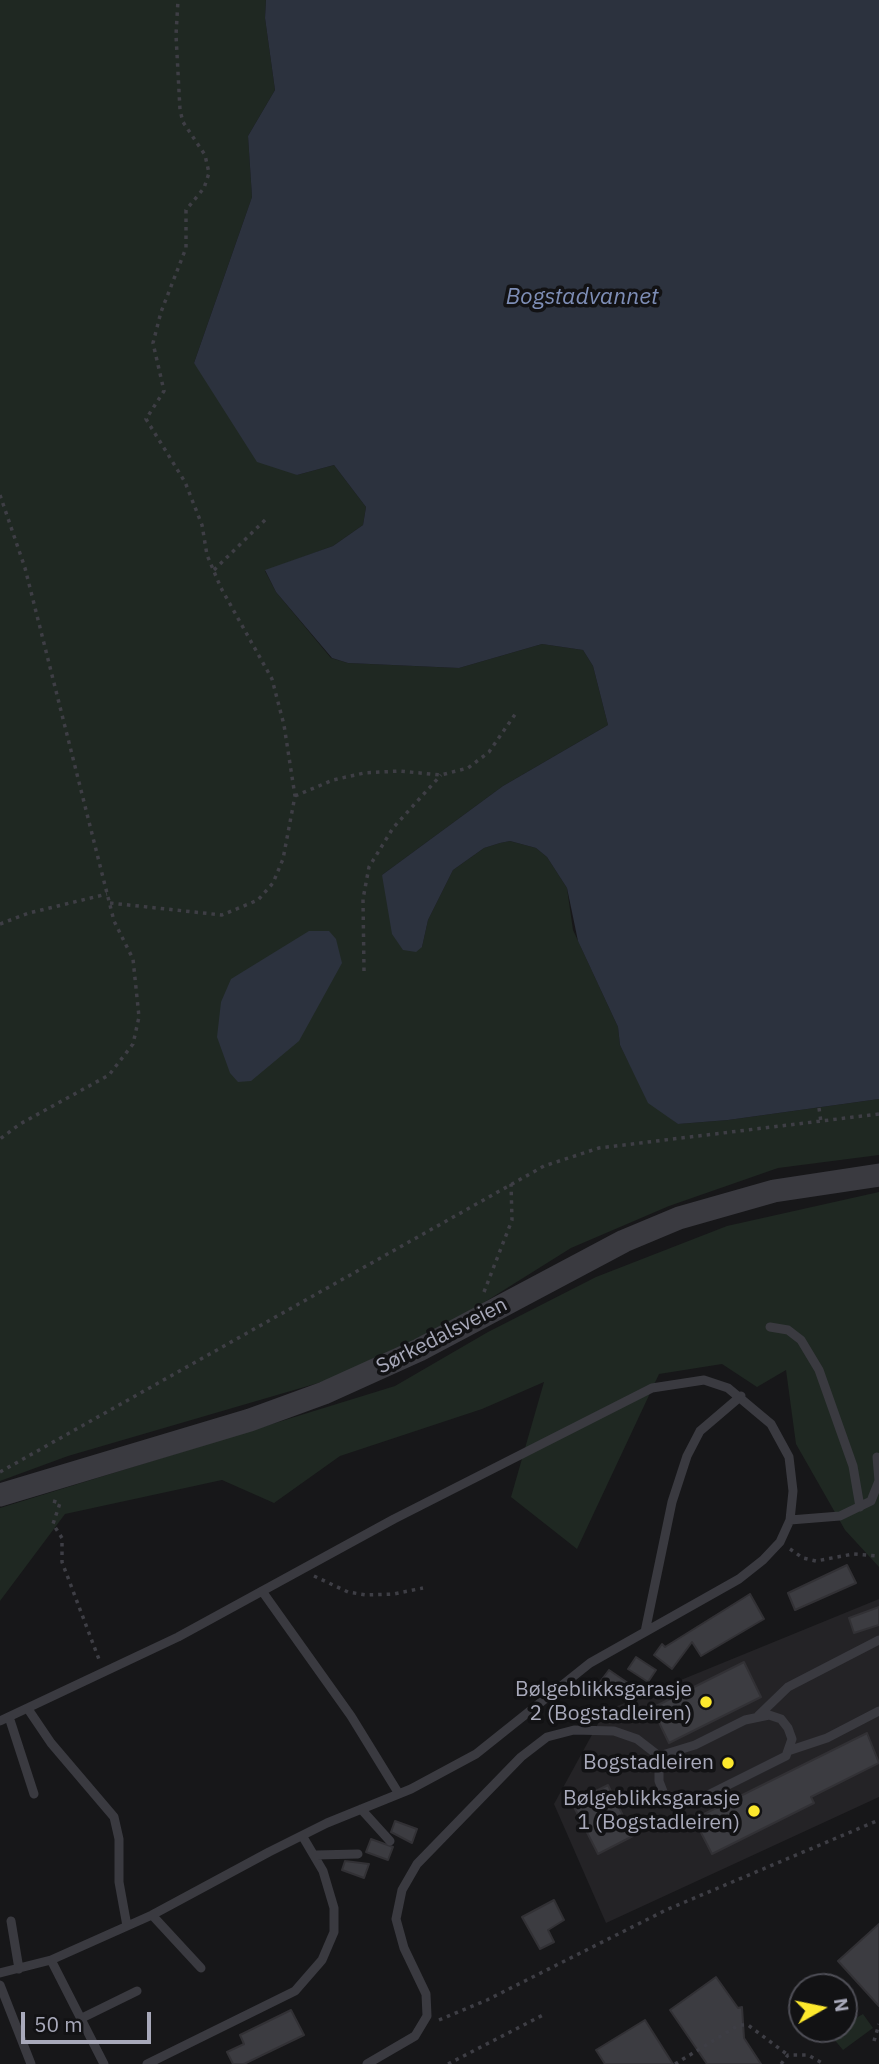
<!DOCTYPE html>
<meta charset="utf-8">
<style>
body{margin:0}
#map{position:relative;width:879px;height:2064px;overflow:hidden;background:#171719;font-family:"IBM Plex Sans",sans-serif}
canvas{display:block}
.north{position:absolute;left:788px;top:1973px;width:70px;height:70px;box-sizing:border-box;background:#121214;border:2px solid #4e4e56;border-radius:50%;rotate:81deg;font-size:19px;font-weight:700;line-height:28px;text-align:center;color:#a8a9ba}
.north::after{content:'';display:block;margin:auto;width:24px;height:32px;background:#fce82d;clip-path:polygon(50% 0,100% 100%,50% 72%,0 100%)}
.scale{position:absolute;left:21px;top:2012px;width:130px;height:32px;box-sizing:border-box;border:4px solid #a8a9ba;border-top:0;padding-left:9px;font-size:21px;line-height:24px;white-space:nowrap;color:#a8a9ba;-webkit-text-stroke:5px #121214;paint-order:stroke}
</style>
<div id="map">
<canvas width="879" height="2064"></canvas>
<div class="north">N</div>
<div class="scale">50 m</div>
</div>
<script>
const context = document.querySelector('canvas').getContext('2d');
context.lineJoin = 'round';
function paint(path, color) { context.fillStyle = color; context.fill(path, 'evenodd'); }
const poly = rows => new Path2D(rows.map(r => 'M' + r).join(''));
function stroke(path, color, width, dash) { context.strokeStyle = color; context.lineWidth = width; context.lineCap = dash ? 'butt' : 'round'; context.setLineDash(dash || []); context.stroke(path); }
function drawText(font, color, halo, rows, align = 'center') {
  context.font = font + ' "IBM Plex Sans",sans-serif'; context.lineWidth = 7; context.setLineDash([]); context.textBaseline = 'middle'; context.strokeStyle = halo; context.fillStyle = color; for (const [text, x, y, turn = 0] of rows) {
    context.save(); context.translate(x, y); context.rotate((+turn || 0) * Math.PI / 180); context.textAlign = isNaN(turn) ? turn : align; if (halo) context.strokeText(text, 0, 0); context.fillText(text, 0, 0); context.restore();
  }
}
paint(poly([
 [879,1599,879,1797,606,1923,554,1804,605,1711]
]), '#242326');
paint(poly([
 [0,0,266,0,265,18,275,90,248,136,252,197,194,363,297,475,334,465,366,507,363,525,333,546,265,571,276,592,331,658,348,663,459,668,542,644,583,650,593,666,608,725,503,786,382,875,422,947,428,920,453,870,484,848,500,843,510,841,536,848,547,857,567,888,573,930,618,1027,620,1045,628,1061,667,1115,678,1124,728,1120,879,1099,879,1155,778,1168,669,1206,571,1248,448,1325,349,1374,68,1456,0,1481],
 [879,1192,879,1567,845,1530,796,1444,786,1370,757,1387,722,1364,659,1374,577,1549,511,1497,544,1382,482,1409,340,1456,274,1503,222,1480,65,1514,0,1601,0,1508,395,1386,488,1332,596,1277,727,1226],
 [863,2014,873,2028,843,2050,828,2032,844,2029,844,2025]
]), '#1f2822');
paint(poly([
 [266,0,879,0,879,1099,728,1120,678,1124,648,1103,620,1045,618,1027,578,941,567,888,547,857,536,848,510,841,500,843,484,848,453,870,428,920,422,947,416,952,403,950,392,934,382,875,503,786,608,725,593,666,583,650,542,644,459,668,348,663,332,658,276,592,265,570,333,546,363,525,366,507,334,465,297,475,257,462,194,363,252,197,248,136,275,90,265,18],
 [309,931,329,931,336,939,342,963,299,1041,251,1081,238,1082,230,1073,217,1037,221,1002,231,979]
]), '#2c323e');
const building = poly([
 [847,1565,856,1583,795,1610,788,1593,847,1565],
 [750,1594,764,1619,701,1656,692,1642,672,1669,654,1655,662,1644,665,1647,750,1594],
 [879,1607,879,1625,854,1633,849,1618,879,1607],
 [636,1657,656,1670,648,1682,628,1669,636,1657],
 [744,1662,761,1697,669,1743,652,1708,744,1662],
 [609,1670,628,1683,619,1695,600,1682,609,1670],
 [867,1733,879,1763,811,1797,814,1803,712,1854,694,1819,867,1733],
 [608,1785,633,1836,598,1854,572,1803,608,1785],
 [395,1821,417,1829,412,1843,391,1832,395,1821],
 [371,1839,393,1847,388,1860,366,1852,371,1839],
 [345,1861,369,1864,364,1878,342,1870,345,1861],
 [554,1900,564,1920,548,1930,554,1942,540,1949,522,1917,554,1900],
 [879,1924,879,2006,838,1961,879,1924],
 [716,1977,738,2008,742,2007,744,2038,761,2064,707,2064,670,2010,716,1977],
 [291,2010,304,2035,244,2064,233,2064,227,2052,244,2044,240,2035,291,2010],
 [645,2020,673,2064,605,2064,596,2050,645,2020]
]);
paint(building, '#3c3c41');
stroke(building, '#323135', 2);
stroke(poly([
 [0,495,25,568,114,921,133,959,139,1017,133,1044,109,1075,20,1124,0,1139],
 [214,570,266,519],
 [295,796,333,780,364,773,399,771,441,775,468,768,489,752,516,713],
 [110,903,222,915,258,900,273,883,283,859,295,796,284,725,272,679,221,588,207,555,202,525,185,482,146,419,164,391,153,343,161,312,186,248,186,210,204,188,209,173,205,155,183,122,180,110,176,35,178,0],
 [0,924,29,913,107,894],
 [364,971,363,899,369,867,393,828,441,775],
 [819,1108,821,1122],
 [484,1292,512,1220,511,1184],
 [0,1472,544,1166,599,1148,879,1114],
 [53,1501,60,1503,53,1524,62,1538,62,1562,100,1662],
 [790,1549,803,1558,816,1561,853,1554,879,1556],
 [314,1576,348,1592,366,1595,394,1594,423,1588],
 [439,2020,487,2000,666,1910,879,1820],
 [874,2041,879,2024],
 [448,2064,545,2014],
 [675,2064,739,2025,748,2025,788,2055],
 [781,2064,788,2055,808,2055,824,2064]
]), '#3e3e45', 3.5, [3.5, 5]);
stroke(poly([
 [770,1327,788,1330,801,1340,819,1370,853,1466,860,1507],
 [790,1520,840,1516,871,1501,879,1481,877,1457],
 [262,1591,351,1716,399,1794],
 [645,1632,672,1502,687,1456,700,1431,741,1396],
 [28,1709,51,1743,114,1817,119,1839,119,1882,127,1926],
 [769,1715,781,1719,788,1728,792,1739,786,1756,700,1799,687,1801,664,1794,659,1781,659,1756,695,1745,745,1720,769,1715],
 [758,1716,788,1687,879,1640],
 [9,1717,34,1794],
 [0,1721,178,1637,394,1519,652,1388,704,1380,728,1388,771,1424,789,1457,793,1491,790,1520,780,1542,763,1560,739,1579,590,1663,476,1754,411,1789,327,1823,269,1852,152,1915,51,1960,0,1973],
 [791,1750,827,1738,879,1711],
 [361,1809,390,1841],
 [316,1855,358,1854],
 [152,1915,201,1968],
 [11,1921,19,1969],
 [51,1960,104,2064],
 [0,1985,31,2064],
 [82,2018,137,1991],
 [147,2064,295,1991,322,1960,334,1932,334,1908,323,1871,303,1837],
 [367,2064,415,2036,427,2016,426,1994,404,1948,396,1919,402,1890,417,1864,521,1757,547,1737,574,1730,614,1731,637,1739,659,1756]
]), '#3a3a40', 9);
stroke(poly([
 [0,1495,250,1420,324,1393,419,1350,624,1241,679,1218,774,1191,879,1175]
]), '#3a3a40', 23);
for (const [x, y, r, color] of [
 [706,1702,7,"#fce82d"],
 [728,1763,7,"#fce82d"],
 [754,1811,7,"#fce82d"]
]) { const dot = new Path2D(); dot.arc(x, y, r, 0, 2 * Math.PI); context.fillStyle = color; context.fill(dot); stroke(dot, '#121214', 2.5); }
drawText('21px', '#a8a9ba', '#121214', [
 ["Sørkedalsveien",442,1336,-27]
]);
drawText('21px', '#a8a9ba', '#121214', [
 ["Bølgeblikksgarasje",692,1690],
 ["2 (Bogstadleiren)",692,1714],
 ["Bogstadleiren",714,1763],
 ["Bølgeblikksgarasje",740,1799],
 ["1 (Bogstadleiren)",740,1823]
], 'right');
drawText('italic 23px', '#7e8eb6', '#121214', [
 ["Bogstadvannet",582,297]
]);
</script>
